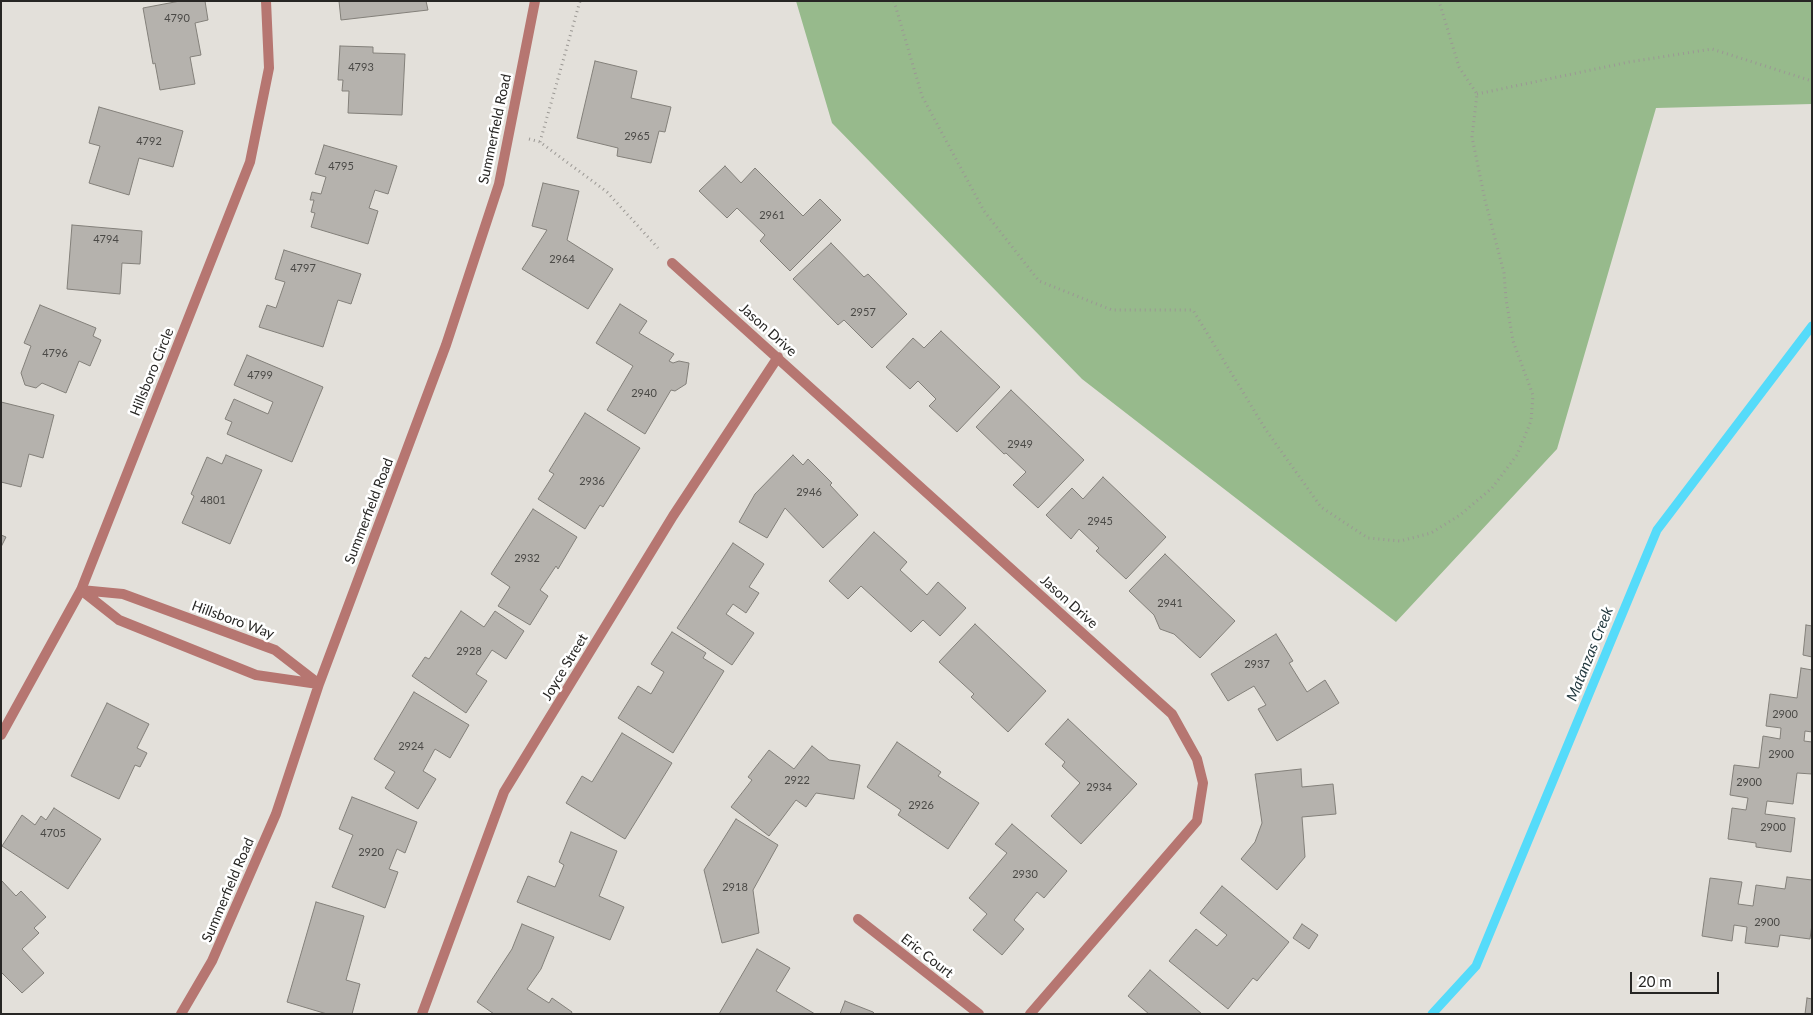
<!DOCTYPE html>
<style>
body{margin:0}
#map{position:relative;width:1813px;height:1015px;overflow:hidden;background:#e3e0da;font-family:Lato,sans-serif}
canvas{display:block}
.frame{position:absolute;inset:0;border:2px solid #272624;pointer-events:none}
.scale{position:absolute;left:1630px;top:972px;width:89px;height:22px;box-sizing:border-box;border:2px solid #272624;border-top:0;padding-left:6px;font-size:15px;line-height:18px;white-space:nowrap;color:#272624;-webkit-text-stroke:4px #fff;paint-order:stroke}
</style>
<div id="map">
<canvas width="1813" height="1015"></canvas>
<div class="frame"></div>
<div class="scale">20 m</div>
</div>
<script>
const context = document.querySelector('canvas').getContext('2d');
context.lineJoin = 'round';
function paint(path, color) { context.fillStyle = color; context.fill(path, 'evenodd'); }
const poly = rows => new Path2D(rows.map(r => 'M' + r).join(''));
function stroke(path, color, width, dash) { context.strokeStyle = color; context.lineWidth = width; context.lineCap = dash ? 'butt' : 'round'; context.setLineDash(dash || []); context.stroke(path); }
function drawText(font, color, halo, rows, align = 'center') {
  context.font = font + ' Lato,sans-serif'; context.lineWidth = 5; context.setLineDash([]); context.textBaseline = 'middle'; context.strokeStyle = halo; context.fillStyle = color; for (const [text, x, y, turn = 0] of rows) {
    context.save(); context.translate(x, y); context.rotate((+turn || 0) * Math.PI / 180); context.textAlign = isNaN(turn) ? turn : align; if (halo) context.strokeText(text, 0, 0); context.fillText(text, 0, 0); context.restore();
  }
}
paint(poly([
 [796,1,1812,1,1812,104,1656,108,1557,449,1396,622,1082,379,832,123]
]), '#97ba8c');
stroke(poly([
 [1432,1014,1476,966,1657,530,1812,326]
]), '#55dbfa', 9);
const building = poly([
 [180,1,205,1,208,20,195,23,201,55,190,57,195,84,160,90,155,63,153,64,143,8,180,1],
 [339,1,426,1,428,10,341,20,339,1],
 [340,46,373,47,373,53,405,54,402,115,348,113,349,91,342,91,343,80,338,80,340,46],
 [595,61,637,71,631,98,671,107,665,132,659,131,651,163,617,156,618,148,577,138,595,61],
 [99,107,183,131,173,167,139,158,129,195,89,183,100,146,89,143,99,107],
 [324,145,397,166,388,194,375,190,369,208,378,211,368,244,311,227,315,213,311,212,314,200,310,200,312,192,321,194,326,177,315,174,324,145],
 [725,166,741,183,755,168,803,216,820,199,841,220,790,271,760,241,765,235,737,208,727,218,699,191,725,166],
 [543,183,579,191,567,240,613,269,588,309,522,269,547,230,532,226,543,183],
 [72,225,142,231,140,264,122,263,120,294,67,289,72,225],
 [831,243,864,277,868,274,907,314,872,348,844,320,838,325,793,279,831,243],
 [284,250,361,274,351,304,338,300,323,347,259,327,267,305,276,308,285,282,275,279,284,250],
 [620,304,647,321,639,333,674,354,669,361,673,363,679,361,689,363,686,384,675,391,671,390,645,434,607,410,633,366,596,343,620,304],
 [40,305,96,328,93,336,101,340,90,366,79,361,66,393,42,383,36,388,25,385,21,373,31,346,24,343,40,305],
 [941,331,1000,387,957,432,929,406,936,399,918,381,910,389,886,367,913,338,924,348,941,331],
 [247,355,323,387,292,462,227,434,232,422,225,419,234,399,268,414,273,402,234,385,247,355],
 [1011,390,1084,460,1038,508,1013,485,1026,472,1006,453,1004,454,976,427,1011,390],
 [1,402,54,415,43,458,29,454,21,487,1,482,1,402],
 [585,413,640,448,603,507,600,505,585,529,538,499,554,474,549,471,585,413],
 [226,455,262,470,230,544,182,523,194,496,191,494,207,457,222,464,226,455],
 [793,455,803,465,808,459,832,483,830,485,858,515,823,548,785,508,767,538,739,522,755,494,793,455],
 [1103,477,1166,537,1126,579,1096,551,1099,548,1079,529,1071,539,1046,515,1072,488,1083,499,1103,477],
 [533,509,577,537,558,569,556,566,540,590,548,596,530,625,498,606,510,587,491,574,533,509],
 [874,532,907,562,900,570,927,595,938,582,966,608,940,636,923,620,911,632,861,586,848,599,829,581,874,532],
 [1,535,6,537,1,547,1,535],
 [733,543,764,564,749,587,759,593,746,613,733,604,726,614,754,633,732,665,677,628,733,543],
 [1165,554,1235,621,1200,658,1174,634,1160,629,1154,615,1129,591,1165,554],
 [461,611,484,627,495,611,524,631,506,659,492,650,476,674,487,681,466,713,412,676,425,657,429,659,461,611],
 [975,624,1046,691,1008,732,971,697,974,694,939,662,975,624],
 [1806,625,1812,626,1812,657,1803,655,1806,625],
 [672,632,706,653,703,658,724,671,673,753,618,718,638,686,651,694,664,672,651,664,672,632],
 [1276,634,1293,661,1289,663,1307,692,1325,680,1339,703,1277,741,1258,709,1266,705,1254,686,1228,701,1211,674,1276,634],
 [1801,668,1812,670,1812,732,1805,731,1804,741,1812,742,1812,774,1797,773,1793,804,1767,801,1765,814,1795,818,1791,852,1756,847,1756,843,1728,839,1732,808,1746,810,1748,798,1730,795,1734,765,1759,768,1763,736,1780,739,1781,728,1766,726,1770,694,1797,698,1801,668],
 [414,692,469,725,450,758,435,749,423,771,436,779,418,809,385,788,395,772,374,759,414,692],
 [107,703,149,724,137,748,147,753,140,767,135,765,119,799,71,776,107,703],
 [1068,719,1137,784,1081,844,1051,816,1080,783,1062,766,1065,762,1045,744,1068,719],
 [622,733,672,763,625,839,566,803,582,776,592,782,622,733],
 [897,742,941,772,938,776,979,803,948,849,898,815,901,810,867,787,897,742],
 [812,746,829,760,860,765,854,799,816,793,806,807,796,800,769,836,731,807,752,780,748,777,769,750,794,769,812,746],
 [1301,769,1302,787,1333,784,1336,814,1302,817,1305,857,1277,890,1241,859,1255,842,1262,823,1255,774,1301,769],
 [352,797,417,822,405,853,397,849,389,869,398,872,385,908,332,887,353,835,339,829,352,797],
 [54,808,101,839,68,889,2,846,22,815,35,825,41,816,46,820,54,808],
 [736,819,778,845,753,890,759,933,722,943,704,870,736,819],
 [1012,824,1067,871,1044,898,1037,892,1014,920,1024,929,1002,955,973,930,987,914,969,898,1007,853,995,844,1012,824],
 [571,832,617,851,599,896,624,907,610,940,517,902,528,876,555,887,564,865,559,862,571,832],
 [1787,877,1812,880,1812,924,1810,939,1780,935,1778,947,1745,943,1747,927,1734,925,1732,941,1702,936,1710,878,1742,882,1738,904,1753,906,1756,885,1785,889,1787,877],
 [1,880,16,896,21,891,46,917,34,928,39,933,22,949,44,973,22,993,1,972,1,880],
 [1222,886,1289,942,1257,981,1253,978,1228,1009,1169,961,1196,929,1217,946,1227,935,1200,913,1222,886],
 [316,902,364,916,346,980,360,984,352,1014,327,1014,287,1002,316,902],
 [522,924,554,937,541,969,527,989,549,1003,552,998,572,1012,571,1014,494,1014,477,1002,512,949,522,924],
 [1302,924,1318,935,1309,949,1293,938,1302,924],
 [757,949,790,968,776,991,815,1014,719,1014,757,949],
 [1150,970,1202,1014,1149,1014,1128,996,1150,970],
 [1807,998,1812,999,1812,1014,1805,1014,1807,998],
 [845,1001,873,1012,875,1014,840,1014,845,1001]
]);
paint(building, '#b5b2ad');
stroke(building, '#83807a', 1);
stroke(poly([
 [894,1,922,96,984,211,1039,281,1112,310,1193,310,1266,430,1321,507,1368,538,1400,541,1431,533,1460,515,1492,488,1517,455,1531,421,1533,395,1513,341,1506,299,1504,273,1485,200,1472,137,1477,94,1459,67,1439,1],
 [1477,94,1629,62,1712,49,1812,81],
 [529,139,540,142,607,192,658,248],
 [540,142,580,1]
]), '#9b9894', 3, [1, 4]);
stroke(poly([
 [672,263,1172,714,1197,759,1203,783,1197,821,1030,1014],
 [81,590,123,594,275,650,319,684],
 [81,590,119,620,256,675,318,684],
 [1,735,81,590,250,162,269,68,266,1],
 [858,919,979,1014],
 [181,1014,212,961,276,814,319,684,446,345,499,184,535,1],
 [422,1014,504,792,673,516,778,357]
]), '#b67671', 10);
drawText('11px', '#4a4946', null, [
 ["4790",177,18],
 ["4793",361,67],
 ["2965",637,136],
 ["4792",149,141],
 ["4795",341,166],
 ["2961",772,215],
 ["4794",106,239],
 ["2964",562,259],
 ["4797",303,268],
 ["2957",863,312],
 ["4796",55,353],
 ["4799",260,375],
 ["2940",644,393],
 ["2949",1020,444],
 ["2936",592,481],
 ["2946",809,492],
 ["4801",213,500],
 ["2945",1100,521],
 ["2932",527,558],
 ["2941",1170,603],
 ["2928",469,651],
 ["2937",1257,664],
 ["2900",1785,714],
 ["2924",411,746],
 ["2900",1781,754],
 ["2922",797,780],
 ["2900",1749,782],
 ["2934",1099,787],
 ["2926",921,805],
 ["2900",1773,827],
 ["4705",53,833],
 ["2920",371,852],
 ["2930",1025,874],
 ["2918",735,887],
 ["2900",1767,922]
]);
drawText('14px', '#272624', '#fff', [
 ["Summerfield Road",495,129,-78],
 ["Jason Drive",768,330,42],
 ["Hillsboro Circle",152,372,-68],
 ["Summerfield Road",369,511,-69],
 ["Jason Drive",1069,602,42],
 ["Hillsboro Way",233,620,20],
 ["Joyce Street",565,667,-59],
 ["Summerfield Road",228,890,-67],
 ["Eric Court",927,956,38]
]);
drawText('italic 15px', '#23393f', '#fff', [
 ["Matanzas Creek",1590,654,-68]
]);
</script>
